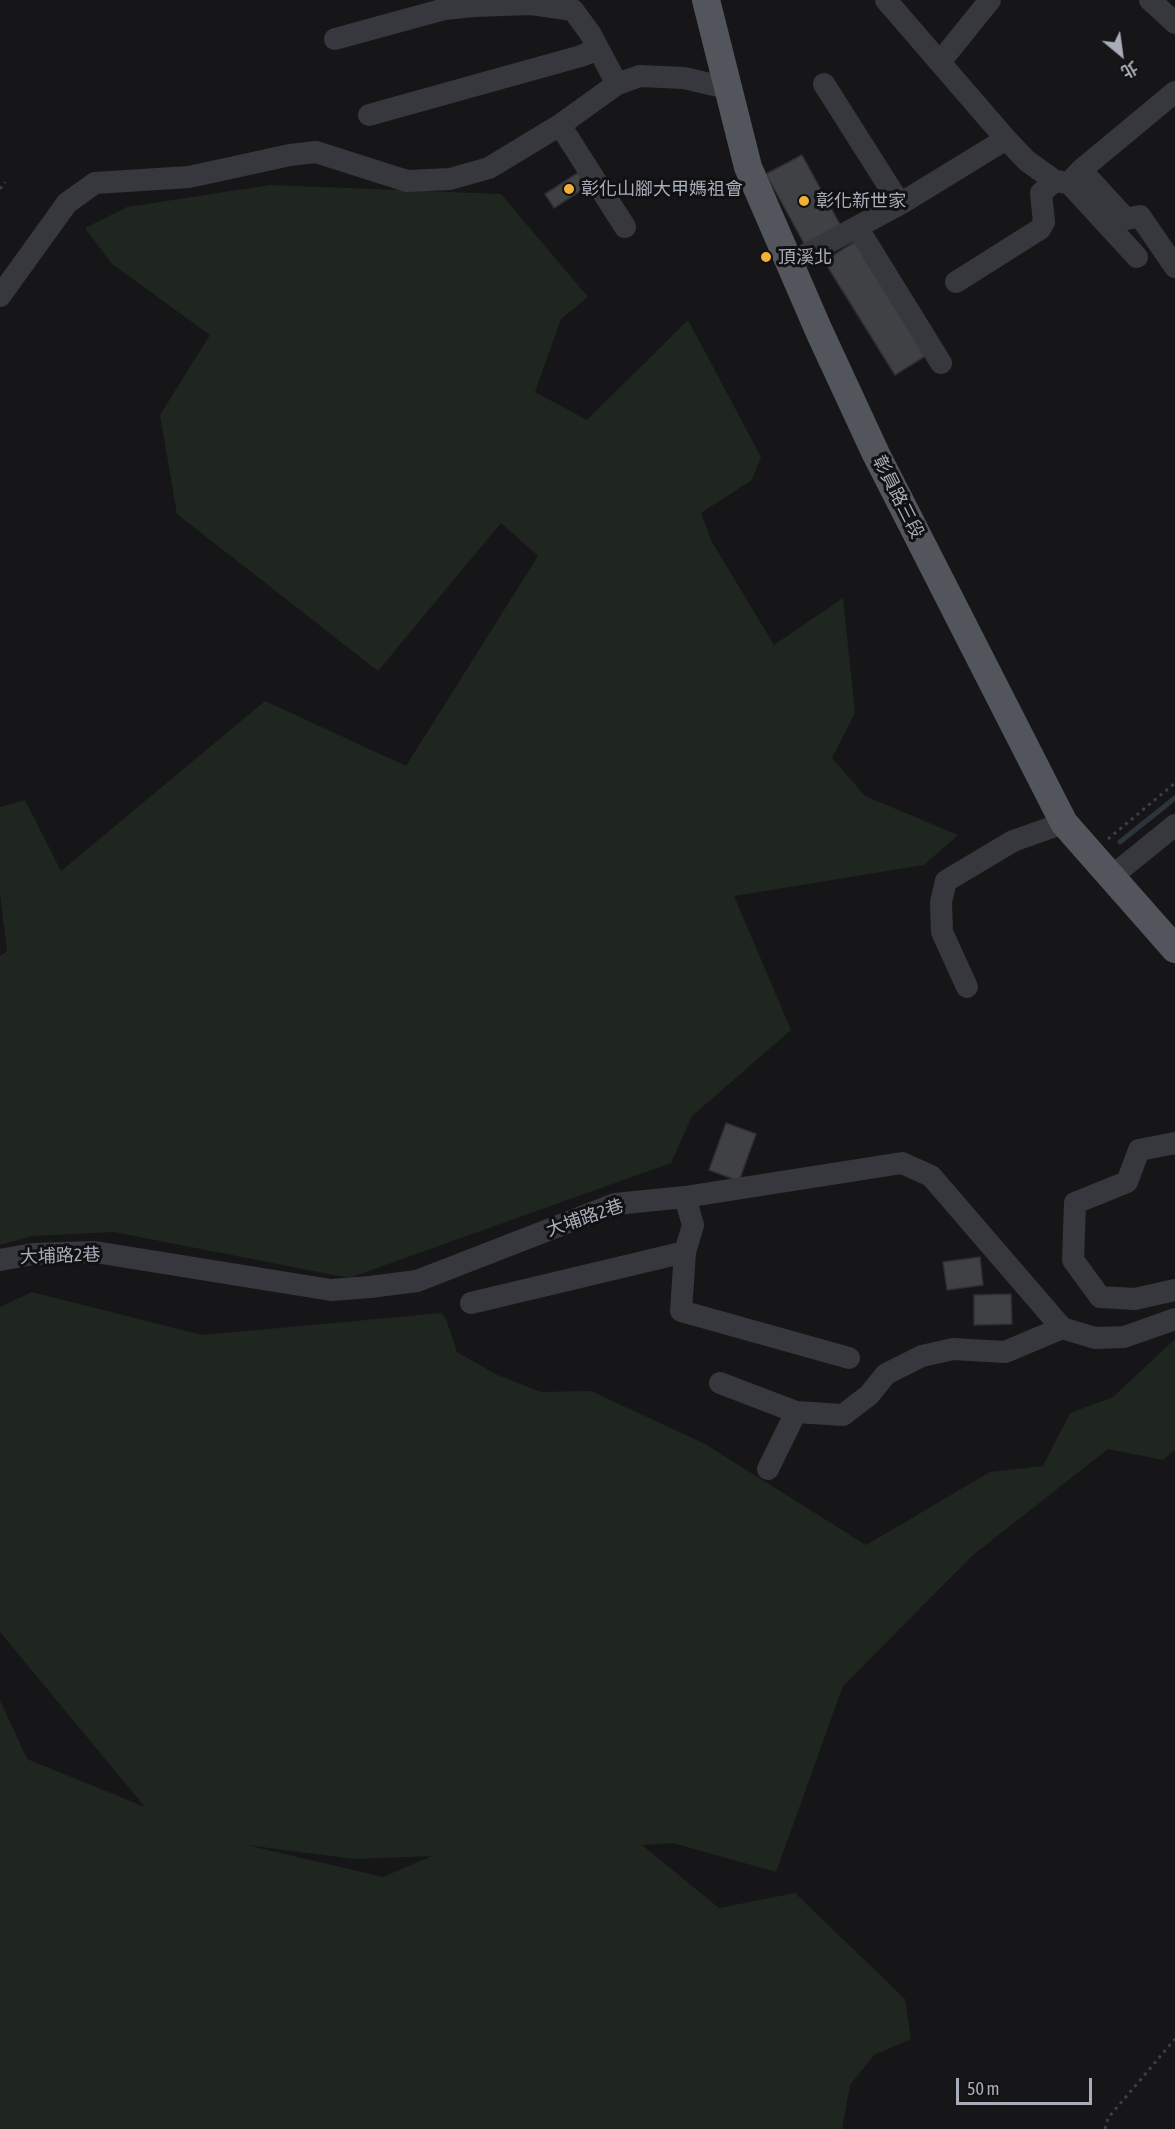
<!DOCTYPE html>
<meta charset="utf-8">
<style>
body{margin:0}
#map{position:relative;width:1175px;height:2129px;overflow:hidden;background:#161618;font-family:"Asap Condensed","Noto Sans TC",sans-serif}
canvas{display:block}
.north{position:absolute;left:1091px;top:24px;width:60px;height:60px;-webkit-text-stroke:4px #111113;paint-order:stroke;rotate:151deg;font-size:16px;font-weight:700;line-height:24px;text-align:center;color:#a8adb8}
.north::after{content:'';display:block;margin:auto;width:21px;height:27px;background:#a8adb8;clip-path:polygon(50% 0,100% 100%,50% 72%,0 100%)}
.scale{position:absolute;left:956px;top:2078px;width:136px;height:27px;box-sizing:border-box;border:3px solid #a8adb8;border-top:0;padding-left:8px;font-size:18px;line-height:21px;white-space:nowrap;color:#a8adb8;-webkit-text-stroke:4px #111113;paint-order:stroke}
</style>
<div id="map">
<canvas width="1175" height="2129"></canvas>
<div class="north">北</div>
<div class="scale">50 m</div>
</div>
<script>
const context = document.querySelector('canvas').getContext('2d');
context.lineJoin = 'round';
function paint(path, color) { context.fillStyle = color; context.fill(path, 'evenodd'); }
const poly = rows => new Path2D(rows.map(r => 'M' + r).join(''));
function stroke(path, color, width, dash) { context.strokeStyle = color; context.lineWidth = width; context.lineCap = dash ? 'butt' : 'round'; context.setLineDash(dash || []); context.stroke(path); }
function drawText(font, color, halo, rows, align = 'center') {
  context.font = font + ' "Asap Condensed","Noto Sans TC",sans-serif'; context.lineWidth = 6; context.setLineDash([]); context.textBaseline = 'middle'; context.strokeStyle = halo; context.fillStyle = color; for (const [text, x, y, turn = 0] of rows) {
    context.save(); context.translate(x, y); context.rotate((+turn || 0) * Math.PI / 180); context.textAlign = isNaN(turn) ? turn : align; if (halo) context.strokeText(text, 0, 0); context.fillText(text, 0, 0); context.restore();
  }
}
paint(poly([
 [270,185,501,194,588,297,561,319,535,392,587,420,688,320,761,457,752,480,701,513,712,542,774,645,843,598,855,713,832,758,865,796,958,835,924,865,734,896,791,1030,692,1116,671,1163,349,1278,114,1232,32,1236,0,1245,0,956,7,951,0,894,0,807,25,800,61,871,265,701,406,766,538,556,501,523,378,671,177,514,160,415,210,335,112,264,85,228,127,207],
 [32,1292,202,1335,442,1313,446,1319,457,1352,495,1374,541,1392,591,1391,705,1444,866,1545,990,1472,1043,1466,1070,1413,1113,1397,1175,1339,1175,1450,1163,1460,1108,1449,973,1555,843,1686,776,1872,673,1843,642,1845,719,1908,795,1893,905,1999,911,2039,874,2055,850,2085,842,2129,0,2129,0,1700,27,1759,145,1807,0,1632,0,1307],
 [246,1845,354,1859,432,1856,383,1877]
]), '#1e261f');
stroke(poly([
 [1120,842,1175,798]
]), '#2c353c', 5);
const building = poly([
 [802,155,842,228,806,247,766,174,802,155],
 [584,169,593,183,554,208,545,194,584,169],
 [856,241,927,355,895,375,824,261,856,241],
 [726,1123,756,1134,739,1181,709,1170,726,1123],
 [980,1257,983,1285,947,1290,943,1262,980,1257],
 [1011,1294,1012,1324,974,1325,974,1295,1011,1294]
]);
paint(building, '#404145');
stroke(building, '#303034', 1.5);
stroke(poly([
 [0,189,5,182],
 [1108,839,1175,783],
 [1105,2129,1108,2118,1175,2039]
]), '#3d3f44', 3, [3, 4.5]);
stroke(poly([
 [886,0,1006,139],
 [1150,0,1175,23],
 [335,39,445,9,474,6,531,4,573,10,590,33,617,84],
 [940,62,990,0],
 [824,84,900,204],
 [369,115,581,56,598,49],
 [560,125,625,227],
 [1081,170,1126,219,1140,216,1175,267],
 [1069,183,1137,257],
 [857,227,941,363],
 [790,263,900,204,1006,139,1027,161,1055,181,1069,183,1081,170,1175,92],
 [956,282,1040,229,1044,222,1041,193,1055,181],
 [0,296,67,203,95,183,189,177,290,155,316,152,407,181,450,179,489,168,560,125,617,84,640,76,684,78,727,88],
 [1111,877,1175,825],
 [967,987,942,932,941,902,946,881,1013,841,1064,823],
 [1175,1143,1139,1150,1127,1182,1075,1203,1073,1260,1100,1297,1135,1299,1175,1290],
 [685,1197,693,1225,685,1252,681,1311,849,1358],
 [0,1260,33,1254,95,1252,331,1290,370,1287,417,1281,615,1204,685,1197,902,1163,931,1176,1062,1328,1095,1338,1124,1337,1175,1319],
 [471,1303,685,1252],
 [720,1383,796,1412,843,1415,869,1395,886,1374,922,1356,953,1349,1005,1352,1062,1328],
 [768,1469,796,1412]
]), '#37383d', 22);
stroke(poly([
 [706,0,748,167,819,331,876,454,1064,823,1175,949]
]), '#53555c', 28);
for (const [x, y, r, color] of [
 [569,189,6,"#f2b134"],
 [804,201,6,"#f2b134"],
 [766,257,6,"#f2b134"]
]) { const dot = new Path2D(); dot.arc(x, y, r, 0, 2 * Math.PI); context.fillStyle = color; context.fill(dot); stroke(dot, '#111113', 2); }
drawText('18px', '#a8adb8', '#111113', [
 ["彰化山腳大甲媽祖會",581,189],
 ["彰化新世家",816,201],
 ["頂溪北",778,257]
], 'left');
drawText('18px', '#a8adb8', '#111113', [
 ["彰員路三段",898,497,63],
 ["大埔路2巷",585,1218,-19],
 ["大埔路2巷",60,1256,-2]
]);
</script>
